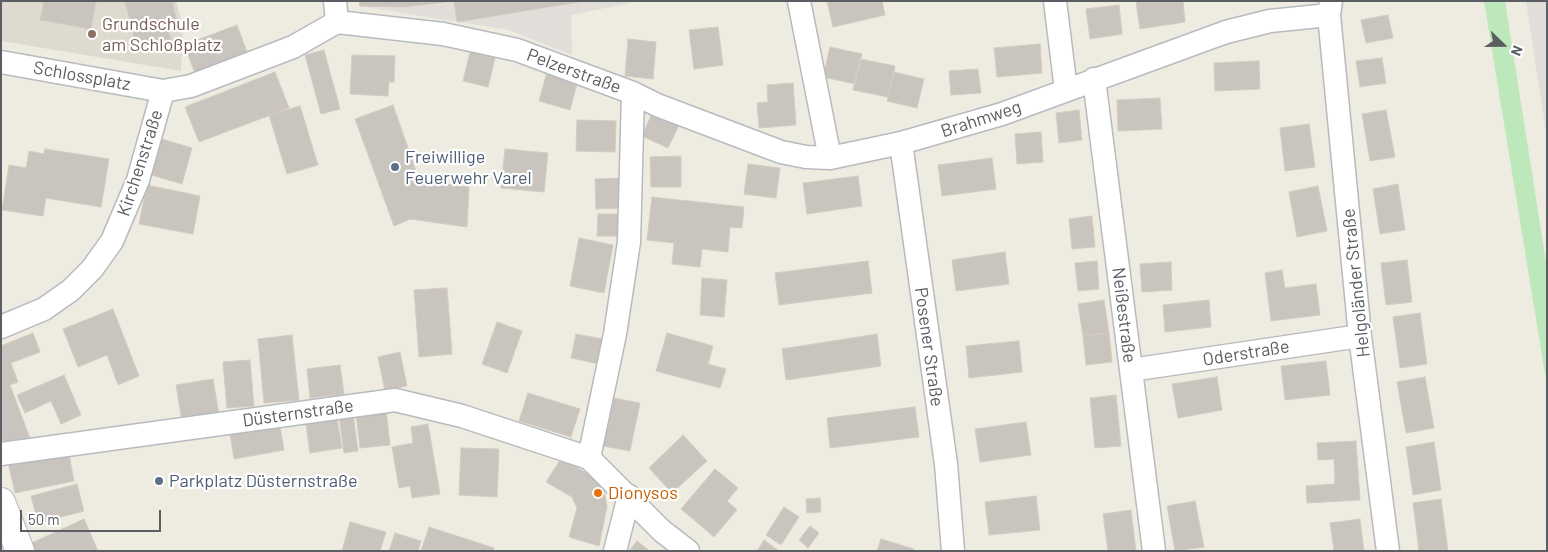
<!DOCTYPE html>
<meta charset="utf-8">
<style>
body{margin:0}
#map{position:relative;width:1548px;height:552px;overflow:hidden;background:#eeebe1;font-family:Barlow,sans-serif}
canvas{display:block}
.frame{position:absolute;inset:0;border:2px solid #5a5e63;pointer-events:none}
.north{position:absolute;left:1478px;top:20px;width:50px;height:50px;-webkit-text-stroke:4px #fff;paint-order:stroke;rotate:112deg;font-size:14px;font-weight:700;line-height:20px;text-align:center;color:#5a5e63}
.north::after{content:'';display:block;margin:auto;width:18px;height:22px;background:#5a5e63;clip-path:polygon(50% 0,100% 100%,50% 72%,0 100%)}
.scale{position:absolute;left:20px;top:510px;width:141px;height:22px;box-sizing:border-box;border:2px solid #5a5e63;border-top:0;padding-left:6px;font-size:15px;line-height:18px;white-space:nowrap;color:#5a5e63;-webkit-text-stroke:4px #fff;paint-order:stroke}
</style>
<div id="map">
<canvas width="1548" height="552"></canvas>
<div class="frame"></div>
<div class="north">N</div>
<div class="scale">50 m</div>
</div>
<script>
const context = document.querySelector('canvas').getContext('2d');
context.lineJoin = 'round';
function paint(path, color) { context.fillStyle = color; context.fill(path, 'evenodd'); }
const poly = rows => new Path2D(rows.map(r => 'M' + r).join(''));
function stroke(path, color, width, dash) { context.strokeStyle = color; context.lineWidth = width; context.lineCap = dash ? 'butt' : 'round'; context.setLineDash(dash || []); context.stroke(path); }
function drawText(font, color, halo, rows, align = 'center') {
  context.font = font + ' Barlow,sans-serif'; context.lineWidth = 4.5; context.setLineDash([]); context.textBaseline = 'middle'; context.strokeStyle = halo; context.fillStyle = color; for (const [text, x, y, turn = 0] of rows) {
    context.save(); context.translate(x, y); context.rotate((+turn || 0) * Math.PI / 180); context.textAlign = isNaN(turn) ? turn : align; if (halo) context.strokeText(text, 0, 0); context.fillText(text, 0, 0); context.restore();
  }
}
paint(poly([
 [360,1,640,1,571,15,572,55,509,30,359,6],
 [1526,1,1547,1,1547,139]
]), '#e1ded9');
paint(poly([
 [1,1,176,1,183,26,181,71,1,41]
]), '#dedad0');
paint(poly([
 [1484,1,1505,1,1547,269,1547,386]
]), '#bce8bb');
const building = poly([
 [44,1,96,1,91,29,40,20,44,1],
 [125,1,172,1,178,26,168,28,171,40,137,49,125,1],
 [360,1,445,1,446,2,405,7,359,6,360,1],
 [454,1,585,1,457,22,454,1],
 [827,1,882,1,885,15,833,27,827,1],
 [1143,1,1183,1,1185,22,1140,29,1136,2,1143,1],
 [1119,5,1122,34,1090,39,1086,9,1119,5],
 [1388,15,1393,38,1366,43,1361,20,1388,15],
 [237,25,247,52,195,73,184,45,237,25],
 [718,27,723,65,694,69,689,30,718,27],
 [628,39,656,42,653,79,625,76,628,39],
 [1040,44,1042,73,997,77,994,48,1040,44],
 [830,47,862,54,855,84,823,77,830,47],
 [324,50,340,109,321,114,305,55,324,50],
 [470,52,495,58,488,87,463,81,470,52],
 [352,55,395,56,394,82,389,82,388,96,350,94,352,55],
 [1382,58,1386,83,1360,87,1356,61,1382,58],
 [860,59,895,66,888,97,853,90,860,59],
 [1259,61,1260,89,1215,91,1214,63,1259,61],
 [978,69,981,93,951,95,949,71,978,69],
 [275,72,289,108,199,142,185,107,275,72],
 [547,72,578,80,570,110,539,101,547,72],
 [894,72,924,79,917,108,887,101,894,72],
 [793,83,796,125,759,128,757,103,768,102,767,85,793,83],
 [1160,98,1162,129,1118,131,1117,100,1160,98],
 [393,105,416,171,411,173,414,180,469,187,467,227,410,219,394,226,355,119,393,105],
 [300,106,318,165,287,174,269,115,300,106],
 [1079,110,1082,140,1059,143,1056,113,1079,110],
 [1386,110,1395,157,1370,161,1362,114,1386,110],
 [653,111,680,123,668,148,642,136,653,111],
 [577,120,616,121,615,152,576,151,577,120],
 [1309,124,1315,167,1285,171,1280,128,1309,124],
 [1041,132,1043,162,1017,164,1015,134,1041,132],
 [162,139,192,148,182,184,151,175,162,139],
 [45,149,109,159,101,207,46,198,43,216,2,210,9,165,26,168,29,151,44,154,45,149],
 [505,149,548,153,544,192,501,188,505,149],
 [681,156,681,187,651,187,650,157,681,156],
 [992,158,996,189,942,196,938,165,992,158],
 [748,164,780,168,776,198,744,194,748,164],
 [858,176,862,206,807,214,803,183,858,176],
 [621,178,622,208,596,209,595,179,621,178],
 [1398,184,1405,230,1380,234,1373,189,1398,184],
 [147,185,200,196,193,234,139,224,147,185],
 [1318,186,1327,231,1297,237,1289,192,1318,186],
 [652,197,744,207,742,228,730,227,728,252,702,249,700,267,672,264,674,243,647,240,652,197],
 [598,214,619,214,619,236,597,236,598,214],
 [1092,216,1095,247,1072,249,1069,219,1092,216],
 [579,238,613,245,604,293,570,286,579,238],
 [1005,252,1009,284,956,291,952,260,1005,252],
 [1407,260,1412,302,1386,305,1381,263,1407,260],
 [868,261,872,293,779,305,775,273,868,261],
 [1097,261,1099,289,1078,291,1075,263,1097,261],
 [1171,262,1172,290,1142,292,1140,264,1171,262],
 [1282,270,1285,288,1316,284,1320,315,1271,321,1265,273,1282,270],
 [702,278,727,280,724,317,700,315,702,278],
 [447,288,452,354,419,357,414,290,447,288],
 [1104,300,1109,333,1083,336,1078,304,1104,300],
 [1209,300,1211,327,1165,332,1163,305,1209,300],
 [113,309,139,376,118,385,107,355,78,367,63,329,113,309],
 [1420,313,1427,364,1400,368,1393,317,1420,313],
 [497,322,522,331,507,373,482,364,497,322],
 [33,333,40,352,11,363,18,382,10,385,31,441,7,450,1,435,1,346,33,333],
 [667,333,713,346,708,364,726,369,720,388,656,371,667,333],
 [1109,333,1112,362,1086,365,1083,336,1109,333],
 [576,334,603,339,599,364,571,358,576,334],
 [877,334,881,366,786,380,782,349,877,334],
 [292,335,299,400,264,403,258,339,292,335],
 [1019,341,1022,372,969,378,966,346,1019,341],
 [400,352,407,386,385,391,378,357,400,352],
 [250,360,254,406,227,408,223,362,250,360],
 [1326,361,1330,395,1285,400,1281,366,1326,361],
 [340,365,344,394,310,398,307,369,340,365],
 [64,375,81,415,61,424,51,401,25,413,17,395,64,375],
 [1217,377,1222,410,1178,418,1172,384,1217,377],
 [1425,377,1434,428,1406,433,1397,382,1425,377],
 [213,379,219,415,182,421,176,385,213,379],
 [528,393,580,409,571,437,519,421,528,393],
 [1116,395,1121,446,1095,448,1090,398,1116,395],
 [608,397,640,403,630,451,598,445,608,397],
 [915,407,919,437,830,448,827,418,915,407],
 [386,409,390,445,360,448,356,413,386,409],
 [336,413,342,448,310,453,305,418,336,413],
 [353,414,358,451,344,453,339,416,353,414],
 [1026,422,1031,455,980,462,975,429,1026,422],
 [428,424,440,494,412,498,410,486,399,488,392,447,413,443,411,427,428,424],
 [280,426,284,450,234,459,230,434,280,426],
 [683,435,707,461,672,493,649,468,683,435],
 [1356,441,1360,500,1307,503,1306,486,1335,484,1334,459,1318,460,1317,443,1356,441],
 [1434,442,1441,490,1413,495,1406,447,1434,442],
 [461,448,499,449,497,497,459,495,461,448],
 [68,449,74,481,15,493,8,462,68,449],
 [562,457,589,475,604,490,607,507,599,546,569,537,577,508,572,497,546,482,562,457],
 [715,469,738,488,727,501,737,510,714,537,681,509,715,469],
 [77,484,84,511,38,523,31,496,77,484],
 [1036,496,1040,530,989,535,985,502,1036,496],
 [820,498,821,512,807,513,806,499,820,498],
 [1441,499,1448,551,1419,551,1413,503,1441,499],
 [1195,501,1204,547,1175,551,1167,506,1195,501],
 [784,507,799,517,781,545,766,535,784,507],
 [1131,510,1136,551,1108,551,1103,514,1131,510],
 [84,519,98,551,27,551,25,546,84,519],
 [1360,519,1364,551,1334,551,1330,523,1360,519],
 [350,522,386,532,380,551,342,551,350,522],
 [810,526,819,533,808,548,799,540,810,526],
 [429,527,494,548,493,551,421,551,429,527],
 [395,533,421,541,418,551,389,551,395,533],
 [881,539,914,549,913,551,877,551,881,539],
 [764,540,779,551,757,551,764,540],
 [637,541,650,551,629,551,637,541]
]);
paint(building, '#c9c5be');
stroke(building, '#d3ccbf', 1);
const street = poly([
 [335,1,337,22],
 [799,1,830,158],
 [1055,1,1066,90],
 [1331,1,1329,15,1360,336,1388,551],
 [1,62,163,91,191,86,293,47,337,22,443,34,517,50,633,93,657,105,781,152,806,157,830,158,901,143,1002,114,1226,32,1270,21,1329,15],
 [1094,79,1154,551],
 [901,143,946,464,953,551],
 [1,327,44,309,71,290,92,269,112,241,138,180,163,91],
 [1131,370,1360,336],
 [1,454,395,400,462,416,589,458,662,531,688,551],
 [589,458,615,334,629,242,633,93],
 [615,551,629,496]
]);
const secondary = poly([
 [1,502,20,551]
]);
stroke(street, '#b7babf', 25);
stroke(secondary, '#b7bbc1', 30);
stroke(street, '#fff', 22);
stroke(secondary, '#fff', 28);
for (const [x, y, r, color] of [
 [92,34,5,"#8d6e63"],
 [395,167,5,"#5c6f8a"],
 [159,481,5,"#5c6f8a"],
 [598,493,5,"#e8710a"]
]) { const dot = new Path2D(); dot.arc(x, y, r, 0, 2 * Math.PI); context.fillStyle = color; context.fill(dot); stroke(dot, '#fff', 2); }
drawText('18px', '#785e54', '#fff', [
 ["Grundschule",102,24],
 ["am Schloßplatz",102,45]
], 'left');
drawText('18px', '#5a5e63', '#fff', [
 ["Pelzerstraße",574,71,20],
 ["Schlossplatz",82,76,10],
 ["Brahmweg",981,119,-18],
 ["Kirchenstraße",140,163,-72],
 ["Helgoländer Straße",1356,283,-96],
 ["Neißestraße",1124,315,83],
 ["Posener Straße",929,347,82],
 ["Oderstraße",1246,353,-9],
 ["Düsternstraße",298,413,-8]
]);
drawText('18px', '#4e5e75', '#fff', [
 ["Freiwillige",405,157],
 ["Feuerwehr Varel",405,178],
 ["Parkplatz Düsternstraße",169,481]
], 'left');
drawText('18px', '#c56008', '#fff', [
 ["Dionysos",608,493]
], 'left');
</script>
